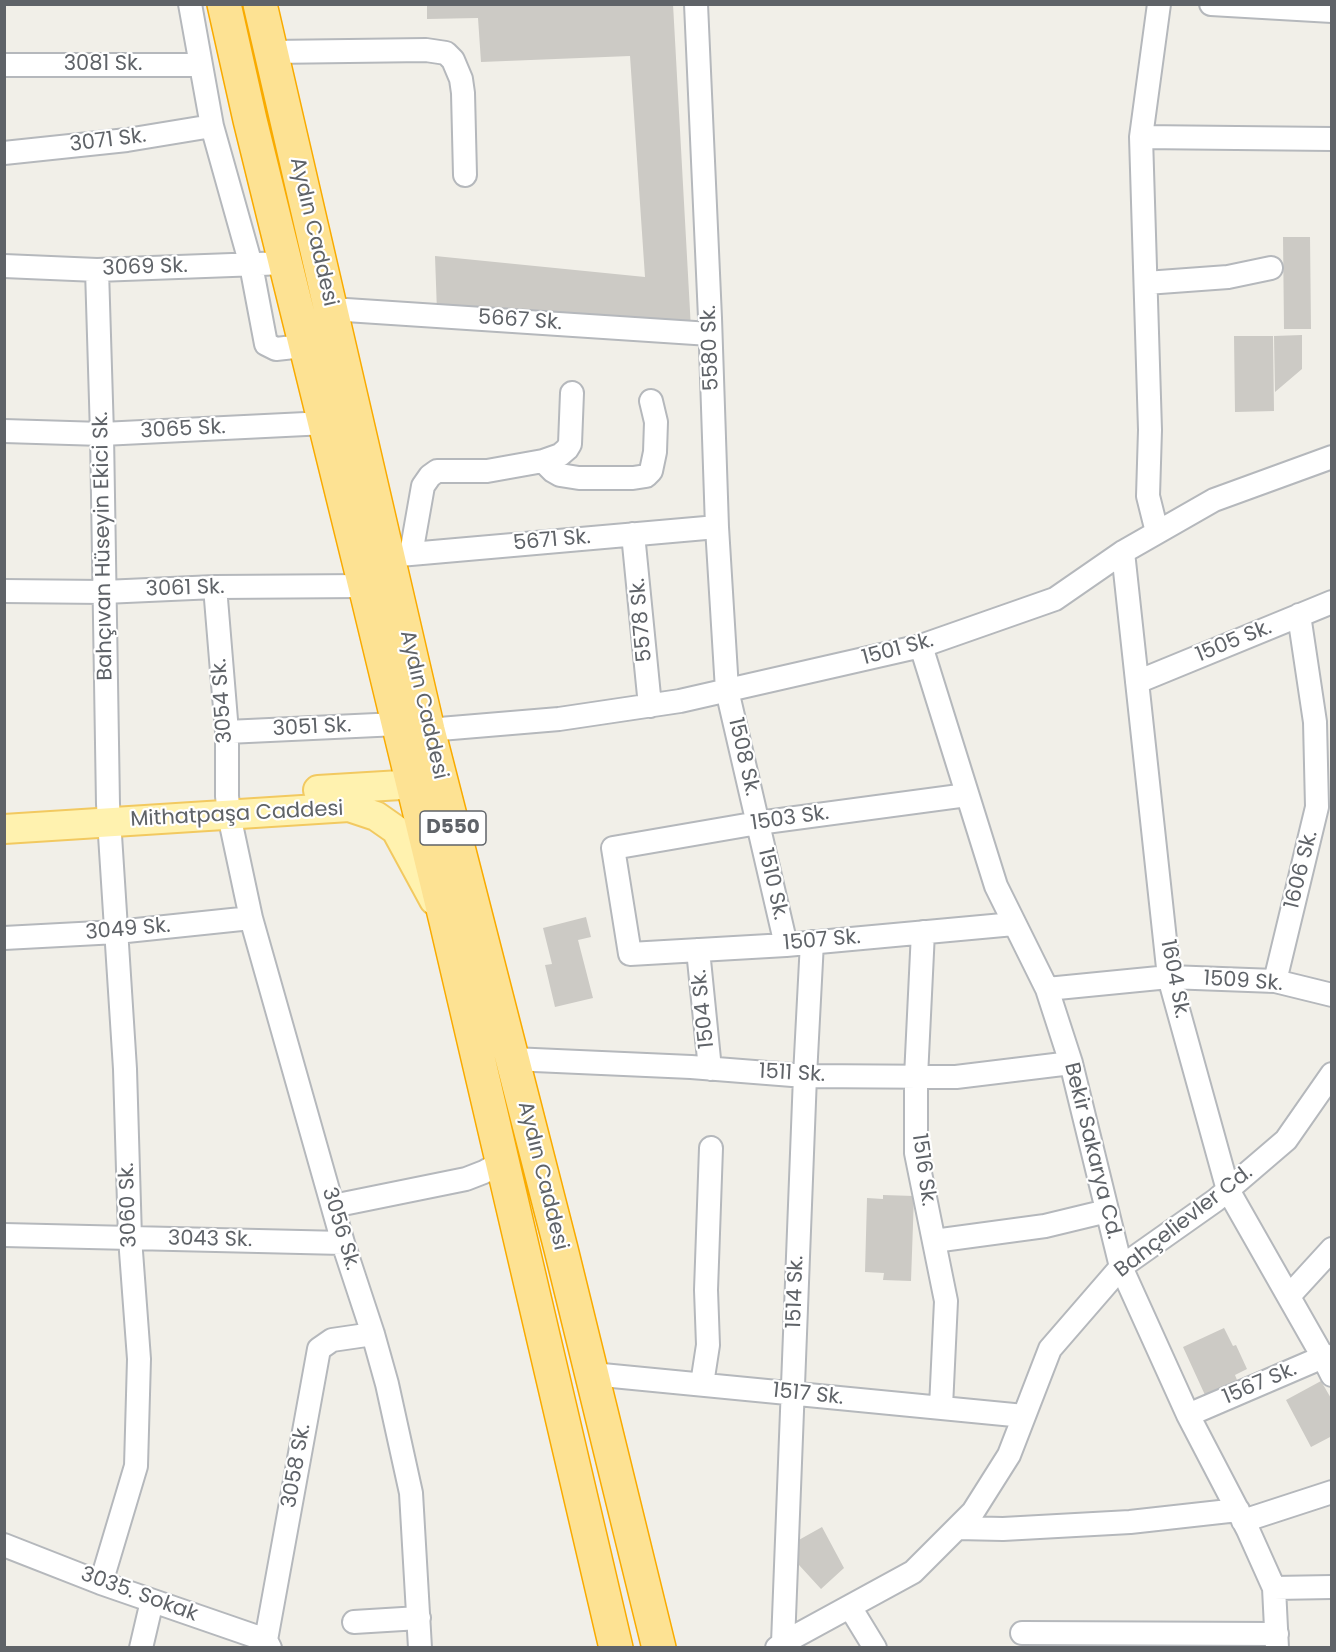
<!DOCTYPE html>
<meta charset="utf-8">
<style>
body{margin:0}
#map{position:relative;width:1336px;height:1652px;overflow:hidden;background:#f1efe8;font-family:Poppins,sans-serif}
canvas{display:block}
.frame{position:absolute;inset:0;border:6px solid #5f6368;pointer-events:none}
</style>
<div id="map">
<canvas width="1336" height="1652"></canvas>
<div class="frame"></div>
</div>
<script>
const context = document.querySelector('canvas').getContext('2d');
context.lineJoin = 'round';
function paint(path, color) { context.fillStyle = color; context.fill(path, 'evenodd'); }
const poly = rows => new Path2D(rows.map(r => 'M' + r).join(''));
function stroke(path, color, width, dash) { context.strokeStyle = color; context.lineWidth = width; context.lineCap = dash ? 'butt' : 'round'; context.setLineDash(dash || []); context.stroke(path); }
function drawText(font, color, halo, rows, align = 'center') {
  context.font = font + ' Poppins,sans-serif'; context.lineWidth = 4.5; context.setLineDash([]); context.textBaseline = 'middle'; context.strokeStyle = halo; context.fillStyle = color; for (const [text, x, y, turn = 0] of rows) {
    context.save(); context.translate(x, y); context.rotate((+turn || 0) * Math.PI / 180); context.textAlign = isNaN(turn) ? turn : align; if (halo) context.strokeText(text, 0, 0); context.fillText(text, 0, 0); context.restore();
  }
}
paint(poly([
 [427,4,673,4,691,329,437,312,435,256,645,277,630,56,481,62,478,18,427,19],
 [1283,237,1310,237,1311,329,1284,329],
 [1302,335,1302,369,1275,392,1274,336],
 [1234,336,1273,336,1274,411,1235,412],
 [586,917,591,937,578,940,593,998,555,1007,545,965,552,964,543,928],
 [883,1195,914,1196,911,1281,883,1280,884,1273,865,1272,867,1198,883,1199],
 [1224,1328,1233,1346,1236,1345,1247,1369,1235,1375,1237,1380,1205,1395,1183,1347],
 [1321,1381,1332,1400,1332,1436,1311,1447,1286,1400],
 [822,1527,844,1568,821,1589,799,1565,797,1541]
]), '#cccac5');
const minor = poly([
 [190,4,212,126,251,265,266,344,276,349,294,347,306,343],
 [696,4,710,318,717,527,727,690,786,945],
 [1211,4,1332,11],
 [271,52,426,50,446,53,453,60,461,79,463,93,465,175],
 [4,65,201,65],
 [1141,137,1332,139],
 [4,153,127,140,212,126],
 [4,266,97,270,286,263],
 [97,270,102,434,108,804,125,1069,130,1238,139,1359,136,1466,101,1583],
 [1146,283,1228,277,1271,268],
 [331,309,710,334],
 [4,431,102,434,326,423],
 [543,461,553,471,560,475,579,478,633,478,646,476,651,471,655,452,656,422,651,401],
 [1157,532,1148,496,1150,430,1141,137,1159,4],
 [633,534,650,706],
 [1123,552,1169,977,1228,1190,1323,1357,1332,1375],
 [411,554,423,486,430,476,437,471,487,471,543,461,560,455,567,449,570,444,572,393],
 [388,556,717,527],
 [215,587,227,732,227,796,229,815,251,918,343,1243,373,1334,387,1384,411,1493,420,1648],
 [4,591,104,592,215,587,365,586],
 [921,646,996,886,1047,989,1071,1063,1121,1267,1188,1415,1248,1530,1274,1588,1277,1648],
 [1137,682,1332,602],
 [428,730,559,719,680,701,921,646,1055,599,1123,552,1214,500,1332,457],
 [227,732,398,724],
 [967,795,758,823,613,848,630,954,786,945,1014,924],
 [923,932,916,1077,916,1153,946,1301,941,1407],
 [4,938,117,932,251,918],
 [698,950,710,1069],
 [1275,981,1317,807,1315,722,1299,615],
 [1047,989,1169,977,1275,981,1332,995],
 [512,1059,691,1067,805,1076,956,1077,1071,1063],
 [333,1206,466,1179,484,1172,502,1162],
 [4,1235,343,1243],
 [934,1241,1045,1226,1107,1211],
 [1289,1296,1332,1249],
 [592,1374,1024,1416],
 [702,1384,708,1345,706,1290,711,1148],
 [1188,1415,1323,1357,1332,1356],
 [1243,1521,1332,1492],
 [957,1528,1003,1529,1130,1522,1238,1510],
 [4,1545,101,1583,266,1640,270,1648],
 [1274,1588,1332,1587],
 [850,1607,875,1648],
 [354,1622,419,1618],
 [1022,1633,1277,1634],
 [266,1640,319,1349,332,1340,373,1334],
 [783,1643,805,1076,812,942],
 [141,1648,152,1601],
 [777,1648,783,1643,913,1572,973,1512,1009,1455,1050,1349,1121,1267,1216,1200,1286,1140,1332,1074]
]);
const major = poly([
 [318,790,434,783],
 [4,829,349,807,376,816,396,830,434,900]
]);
const highway = poly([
 [224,4,250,120,365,586,446,921,616,1648],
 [260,4,428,730,561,1249,659,1648]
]);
stroke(minor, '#b5b8bc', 26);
stroke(major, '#f2c960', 32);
stroke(highway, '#f9ab00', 36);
stroke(minor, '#fff', 22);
stroke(major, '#fff2af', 28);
stroke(highway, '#fde293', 33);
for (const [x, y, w] of [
 [453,828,66]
]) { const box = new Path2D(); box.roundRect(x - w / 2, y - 17, w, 34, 4.5); context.fillStyle = '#fff'; context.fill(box); stroke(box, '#5f6368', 1.5); }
drawText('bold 20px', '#5f6368', null, [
 ["D550",453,828]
]);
drawText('21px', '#5f6368', '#fff', [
 ["3081 Sk.",103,65],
 ["3071 Sk.",108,141,-7],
 ["Aydın Caddesi",313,232,77],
 ["3069 Sk.",145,268,-2],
 ["5667 Sk.",520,321,4],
 ["5580 Sk.",711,348,-92],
 ["3065 Sk.",183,430,-3],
 ["5671 Sk.",552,541,-5],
 ["Bahçıvan Hüseyin Ekici Sk.",104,546,-91],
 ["3061 Sk.",185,589,-2],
 ["5578 Sk.",642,620,-95],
 ["1505 Sk.",1234,642,-22],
 ["1501 Sk.",898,650,-15],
 ["3054 Sk.",223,701,-94],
 ["Aydın Caddesi",423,705,77],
 ["3051 Sk.",312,728,-3],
 ["1508 Sk.",743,757,77],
 ["Mithatpaşa Caddesi",237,815,-3],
 ["1503 Sk.",790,819,-8],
 ["1606 Sk.",1302,870,-76],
 ["1510 Sk.",772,884,77],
 ["3049 Sk.",128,930,-5],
 ["1507 Sk.",822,941,-5],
 ["1604 Sk.",1174,979,79],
 ["1509 Sk.",1243,982,4],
 ["1504 Sk.",704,1009,-96],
 ["1511 Sk.",792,1074,3],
 ["Bekir Sakarya Cd.",1092,1151,76],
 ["1516 Sk.",923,1170,82],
 ["Aydın Caddesi",542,1176,76],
 ["3060 Sk.",129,1205,-92],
 ["Bahçelievler Cd.",1184,1222,-38],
 ["3056 Sk.",340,1229,73],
 ["3043 Sk.",210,1240,1],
 ["1514 Sk.",796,1292,-88],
 ["1567 Sk.",1260,1384,-23],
 ["1517 Sk.",808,1395,6],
 ["3058 Sk.",297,1466,-80],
 ["3035. Sokak",139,1595,20]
]);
</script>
